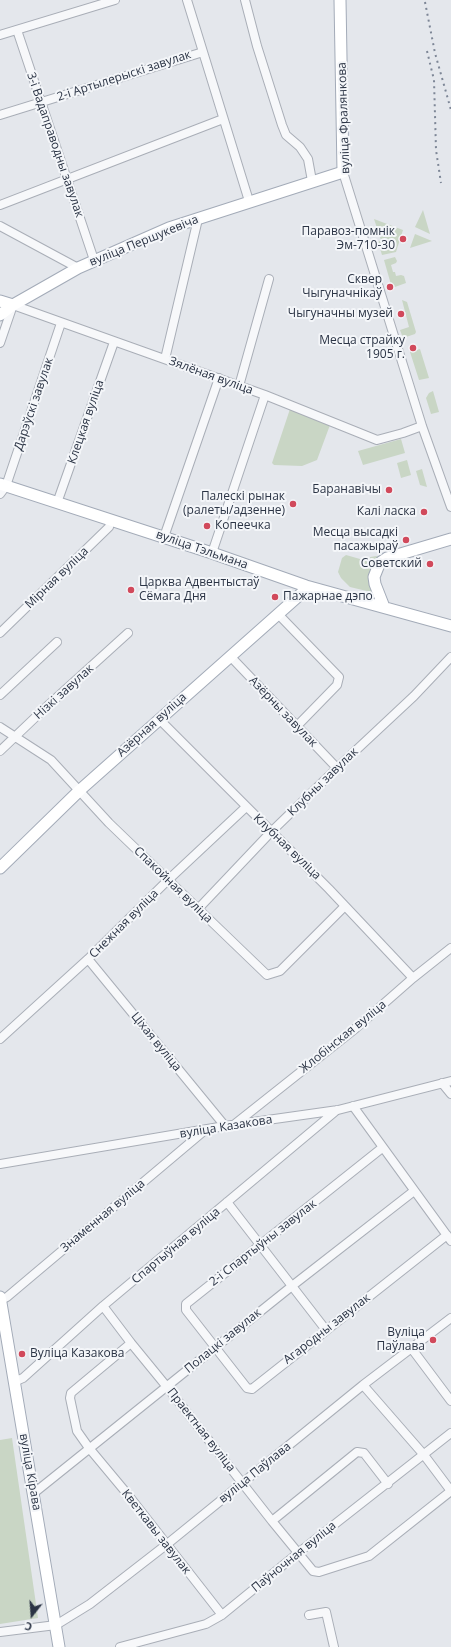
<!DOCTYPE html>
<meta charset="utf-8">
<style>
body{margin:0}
#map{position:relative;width:451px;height:1647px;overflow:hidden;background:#e4e7ec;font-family:"Open Sans",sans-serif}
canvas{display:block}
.north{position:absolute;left:12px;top:1595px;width:40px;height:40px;-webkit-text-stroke:3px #f4f6f9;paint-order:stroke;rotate:197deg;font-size:11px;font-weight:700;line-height:16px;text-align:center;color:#2b3445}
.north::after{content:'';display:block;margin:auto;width:14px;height:18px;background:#2b3445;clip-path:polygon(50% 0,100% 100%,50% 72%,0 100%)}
</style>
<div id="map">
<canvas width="451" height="1647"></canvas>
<div class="north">С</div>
</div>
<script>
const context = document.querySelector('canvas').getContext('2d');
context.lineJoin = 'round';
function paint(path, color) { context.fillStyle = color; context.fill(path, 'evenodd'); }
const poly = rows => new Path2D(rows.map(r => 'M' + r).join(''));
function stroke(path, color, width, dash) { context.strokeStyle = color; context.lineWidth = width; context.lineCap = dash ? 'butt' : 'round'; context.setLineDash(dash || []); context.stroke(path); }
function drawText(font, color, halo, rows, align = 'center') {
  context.font = font + ' "Open Sans",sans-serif'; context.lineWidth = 4; context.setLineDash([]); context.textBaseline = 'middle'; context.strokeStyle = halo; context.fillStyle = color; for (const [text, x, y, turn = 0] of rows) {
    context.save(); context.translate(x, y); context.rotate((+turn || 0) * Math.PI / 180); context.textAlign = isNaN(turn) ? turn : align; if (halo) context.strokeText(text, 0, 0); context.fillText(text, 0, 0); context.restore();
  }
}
paint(poly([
 [423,210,430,234,415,227],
 [374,219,403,230,396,252,382,255,378,242,381,240],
 [415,234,432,241,410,248],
 [395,257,397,261,396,263,391,265,393,272,395,272,396,276,401,275,404,276,406,283,392,288,384,260],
 [402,300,407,302,416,332,415,334,403,338,400,330,409,327],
 [420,349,429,378,419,380,410,352],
 [433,391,439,412,431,414,426,398,429,393],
 [290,409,330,425,317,460,302,466,274,465,272,463],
 [401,439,405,453,363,465,358,451],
 [407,460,411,475,401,478,397,463],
 [422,469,427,487,420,485,416,471],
 [346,555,360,559,376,556,381,557,371,592,350,587,341,578,338,572,342,558],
 [12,1438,38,1618,0,1624,0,1440]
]), '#c9d6c5');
const minor = poly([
 [187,0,249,201],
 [245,0,257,46,282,125,286,135,300,147,308,159,312,181],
 [17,30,94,260],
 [0,35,115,0],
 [0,115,203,52],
 [343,172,422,426,451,507],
 [0,205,223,119],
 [0,226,78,268],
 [0,343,13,305,265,395,377,440,403,433,422,426],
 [165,359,198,219],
 [239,386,269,279],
 [0,494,6,486,8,480,61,323],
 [57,503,114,342],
 [164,537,219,378],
 [212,553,265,395],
 [278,614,339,677,337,685,297,726],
 [0,633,109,527,111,520],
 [230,656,337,768],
 [0,695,57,642],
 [159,719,329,889,413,978],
 [0,727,51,760,109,823,267,975,280,971,345,906],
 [0,751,43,710,128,633],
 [198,909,271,832,337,768,414,696,451,657],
 [88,959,225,1126],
 [0,1039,88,959,167,881,246,807],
 [442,1083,451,1094],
 [353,1106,451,1241],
 [235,1124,356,1028,413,978,451,948],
 [382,1148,186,1304,186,1310,247,1388,252,1389,447,1235],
 [0,1164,225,1126,338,1110,451,1081],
 [227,1202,326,1330],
 [1,1300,7,1297,204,1131],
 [103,1306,131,1343,167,1387,272,1521,313,1571,319,1572,369,1556,451,1491],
 [131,1343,71,1393,70,1398,77,1431,89,1448,129,1496,222,1615],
 [412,1349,451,1401],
 [14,1382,23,1378,103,1306,337,1110],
 [363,1385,424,1455,451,1491],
 [34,1493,292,1286,414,1191],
 [272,1521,357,1452,364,1453,388,1484],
 [309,1615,326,1612,334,1647],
 [0,1632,56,1625,90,1604,166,1545,363,1385,451,1318],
 [120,1647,206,1624,222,1615,298,1553,451,1433]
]);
const major = poly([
 [0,301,13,305],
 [0,315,13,305,78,268,169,228,343,172,340,0],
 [0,484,212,553,306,586,451,626],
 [384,607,375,584,374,577,378,567,381,562,387,558,451,539],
 [0,868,80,790,303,592,306,586],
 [0,1297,59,1647]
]);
stroke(minor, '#a9aeb7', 10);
stroke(major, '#a3abb8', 13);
stroke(minor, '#f7f8fa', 8);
stroke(major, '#fff', 11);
stroke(poly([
 [425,2,435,53,451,110],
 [427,51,434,80,436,150,441,183]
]), '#7d8696', 2, [2, 4]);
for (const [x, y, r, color] of [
 [403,239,4,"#d1495b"],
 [390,287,4,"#d1495b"],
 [401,314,4,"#d1495b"],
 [413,348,4,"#d1495b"],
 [389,490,4,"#d1495b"],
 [293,504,4,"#d1495b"],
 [424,512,4,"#d1495b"],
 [207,526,4,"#d1495b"],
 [406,540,4,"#d1495b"],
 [430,564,4,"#d1495b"],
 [131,590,4,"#d1495b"],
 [275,597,4,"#d1495b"],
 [433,1340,4,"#d1495b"],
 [22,1354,4,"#d1495b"]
]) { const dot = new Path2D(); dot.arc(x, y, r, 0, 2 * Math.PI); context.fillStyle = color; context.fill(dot); stroke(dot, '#f4f6f9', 1.5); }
drawText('12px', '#2b3445', '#f4f6f9', [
 ["2-і Артылерыскі завулак",124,76,-18],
 ["вуліца Фралянкова",344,118,-92],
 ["3-і Вадаправодны завулак",55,145,71],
 ["вуліца Першукевіча",144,241,-22],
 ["Зялёная вуліца",211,376,20],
 ["Дарэўскі завулак",34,404,-71],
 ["Клецкая вуліца",86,422,-71],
 ["вуліца Тэльмана",202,550,19],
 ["Мірная вуліца",57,578,-44],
 ["Нізкі завулак",64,692,-42],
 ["Азёрны завулак",283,712,46],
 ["Азёрная вуліца",152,725,-42],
 ["Клубны завулак",323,782,-44],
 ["Клубная вуліца",287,847,44],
 ["Спакойная вуліца",173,885,44],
 ["Снежная вуліца",124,924,-45],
 ["Жлобінская вуліца",343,1037,-39],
 ["Ціхая вуліца",156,1042,51],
 ["вуліца Казакова",226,1127,-9],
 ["Знаменная вуліца",103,1216,-40],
 ["2-і Спартыўны завулак",263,1243,-38],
 ["Спартыўная вуліца",176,1246,-40],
 ["Агародны завулак",327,1329,-38],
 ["Полацкі завулак",223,1341,-39],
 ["Праектная вуліца",201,1430,52],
 ["вуліца Кірава",30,1472,80],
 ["вуліца Паўлава",255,1473,-39],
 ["Кветкавы завулак",156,1532,52],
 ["Паўночная вуліца",294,1557,-39]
]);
drawText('12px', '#2b3445', '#f4f6f9', [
 ["Паравоз-помнік",395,232],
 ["Эм-710-30",395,246],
 ["Сквер",382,280],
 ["Чыгуначнікаў",382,294],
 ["Чыгуначны музей",393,314],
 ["Месца страйку",405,341],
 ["1905 г.",405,355],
 ["Баранавічы",381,490],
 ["Палескі рынак",285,497],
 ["(ралеты/адзенне)",285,511],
 ["Калі ласка",416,512],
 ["Копеечка",215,526,"left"],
 ["Месца высадкі",398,533],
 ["пасажыраў",398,547],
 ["Советский",422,564],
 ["Царква Адвентыстаў",139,583,"left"],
 ["Сёмага Дня",139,597,"left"],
 ["Пажарнае дэпо",283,597,"left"],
 ["Вуліца",425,1333],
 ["Паўлава",425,1347],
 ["Вуліца Казакова",30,1354,"left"]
], 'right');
</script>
